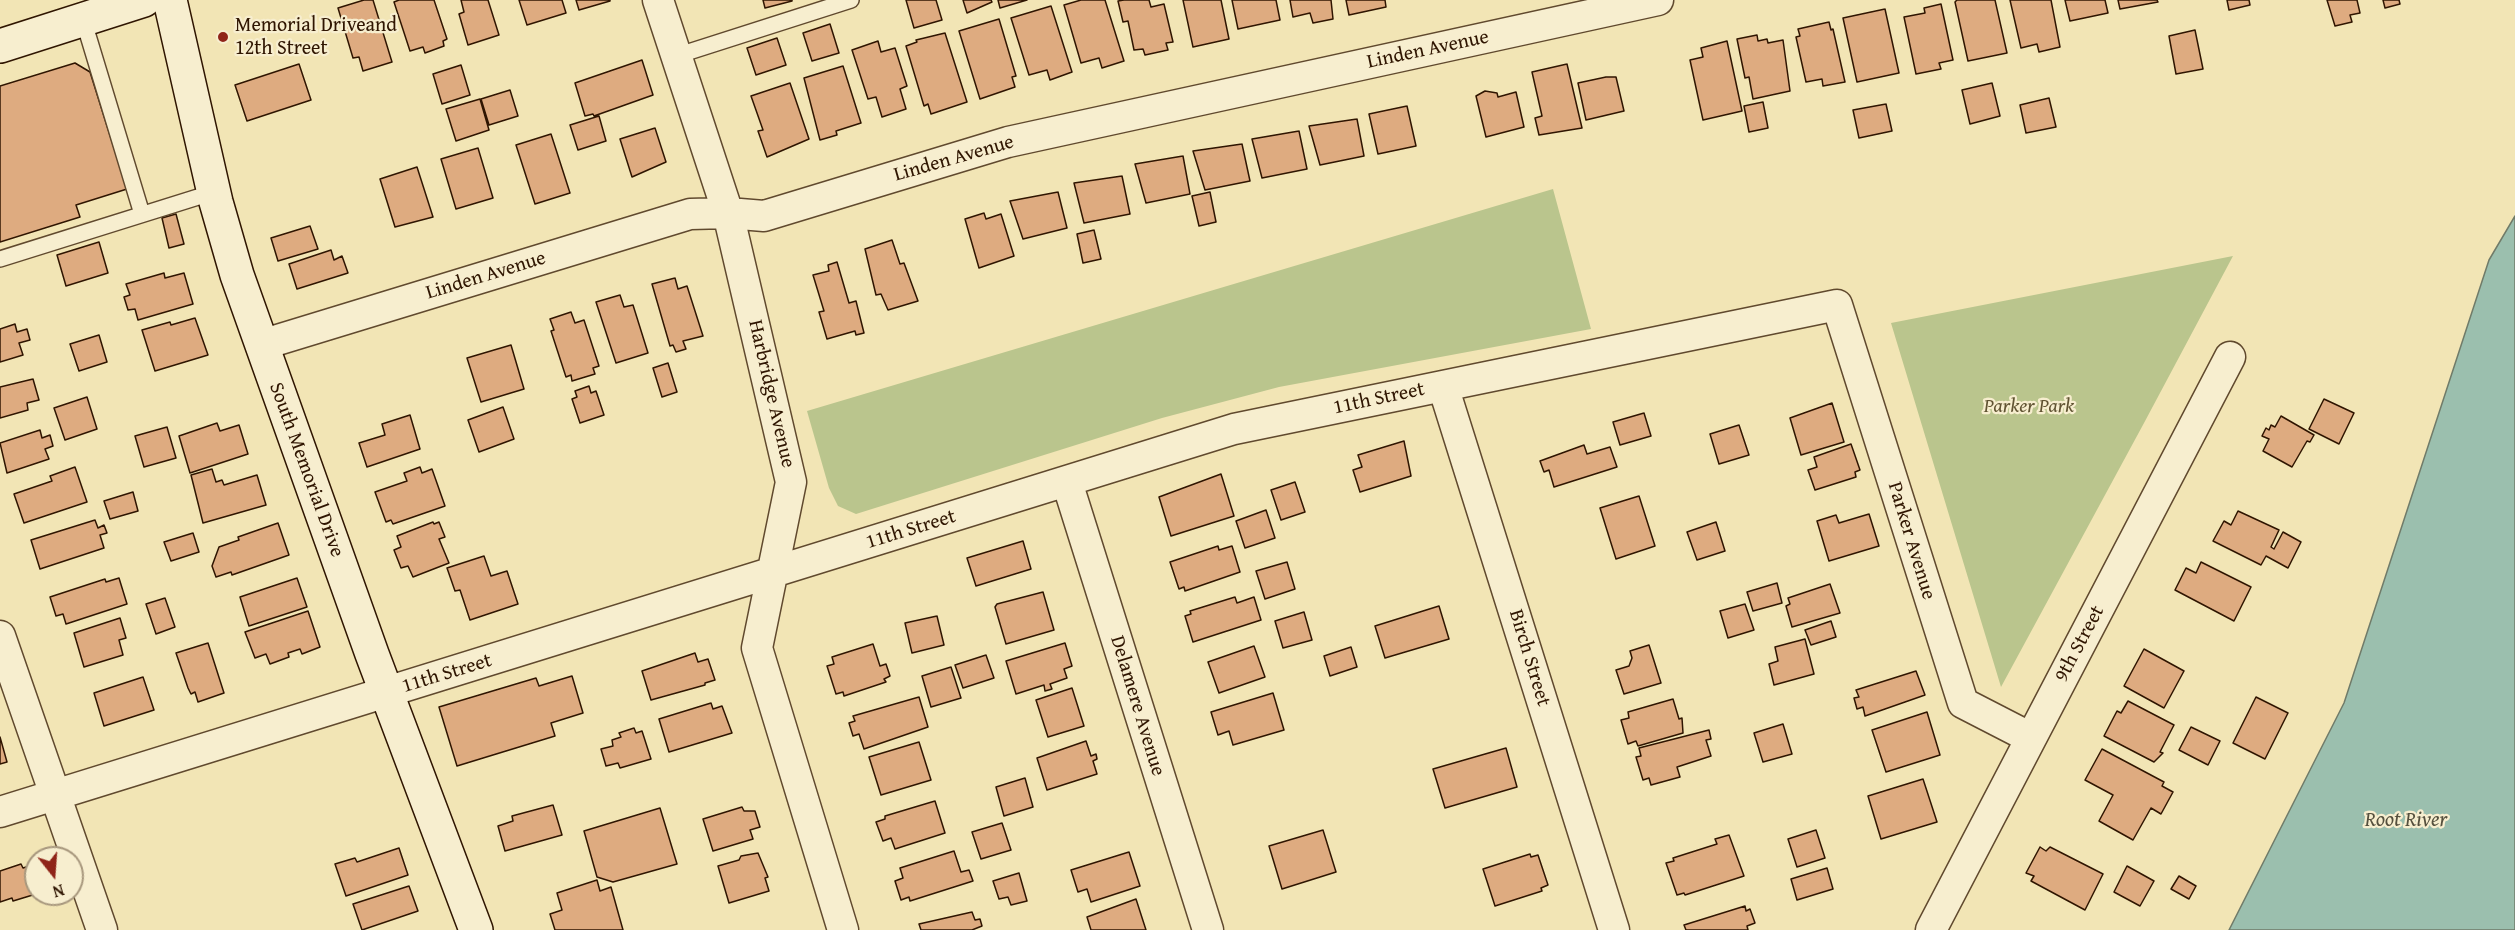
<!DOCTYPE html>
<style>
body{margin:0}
#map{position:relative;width:2515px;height:930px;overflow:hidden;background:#f2e5b5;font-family:"Gentium Book Plus",serif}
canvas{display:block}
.north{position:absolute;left:24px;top:846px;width:60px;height:60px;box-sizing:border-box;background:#f7eecf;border:2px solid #a7977d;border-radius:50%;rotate:163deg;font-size:16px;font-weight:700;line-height:24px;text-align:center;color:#2f1501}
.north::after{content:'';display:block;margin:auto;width:21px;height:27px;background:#8f2418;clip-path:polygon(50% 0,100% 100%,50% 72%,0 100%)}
</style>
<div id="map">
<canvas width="2515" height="930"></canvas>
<div class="north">N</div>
</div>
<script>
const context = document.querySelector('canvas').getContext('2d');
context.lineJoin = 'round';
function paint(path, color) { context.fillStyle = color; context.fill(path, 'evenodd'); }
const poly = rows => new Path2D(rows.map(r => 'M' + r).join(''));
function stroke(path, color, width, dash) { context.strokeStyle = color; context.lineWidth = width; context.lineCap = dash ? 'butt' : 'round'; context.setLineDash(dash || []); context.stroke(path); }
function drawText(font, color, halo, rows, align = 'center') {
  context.font = font + ' "Gentium Book Plus",serif'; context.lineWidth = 4.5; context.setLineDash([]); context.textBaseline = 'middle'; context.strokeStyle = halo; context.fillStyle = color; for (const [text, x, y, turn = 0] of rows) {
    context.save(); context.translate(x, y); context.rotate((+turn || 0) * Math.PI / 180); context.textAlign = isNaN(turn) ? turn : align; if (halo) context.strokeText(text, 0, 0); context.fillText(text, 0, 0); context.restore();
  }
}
paint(poly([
 [1553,189,1591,329,1279,387,1162,418,856,514,838,506,829,488,807,411],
 [2233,256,2144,423,2001,687,1891,323]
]), '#bac58d');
const water = poly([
 [2515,216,2515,930,2229,930,2344,703,2489,260,2515,216]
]);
paint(water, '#9bbfae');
stroke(water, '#707b69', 1.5);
const building = poly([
 [364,0,373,0,392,62,363,71,359,57,353,58,338,8,364,0],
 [399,0,434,0,447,39,443,41,444,46,425,53,423,47,410,51,394,2,399,0],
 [461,0,488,0,499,35,468,45,459,14,464,12,461,0],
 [519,0,562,0,566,13,527,25,519,0],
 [576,0,610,0,610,1,579,10,576,0],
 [763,0,792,0,792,1,765,8,763,0],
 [906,0,936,0,942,20,914,28,906,0],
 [963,0,991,0,992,2,967,13,963,0],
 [998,0,1027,0,1000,8,998,0],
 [1081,0,1105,0,1124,61,1102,68,1099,58,1081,63,1064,5,1081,0],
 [1124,0,1149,0,1151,7,1164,4,1173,42,1166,43,1168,50,1145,55,1143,49,1134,50,1128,21,1123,22,1118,1,1124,0],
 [1183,0,1221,0,1229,39,1193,47,1183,0],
 [1232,0,1276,0,1280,20,1238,29,1232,0],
 [1290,0,1331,0,1333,19,1313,23,1310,13,1293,17,1290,0],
 [1346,0,1385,0,1386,7,1349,15,1346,0],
 [1957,0,1995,0,2007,53,1968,61,1955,2,1957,0],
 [2010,0,2051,0,2060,47,2039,52,2037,44,2021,48,2010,0],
 [2065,0,2105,0,2108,13,2070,21,2065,0],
 [2118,0,2157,0,2158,2,2120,9,2118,0],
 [2227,0,2249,0,2250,5,2229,10,2227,0],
 [2327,0,2357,0,2360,13,2350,15,2352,22,2335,26,2327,0],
 [2383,0,2399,0,2400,4,2385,8,2383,0],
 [1941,4,1953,60,1939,63,1941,69,1916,74,1904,17,1925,13,1924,8,1941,4],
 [1051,6,1072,72,1050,80,1047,70,1029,75,1011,18,1051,6],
 [1885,9,1899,73,1857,82,1843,18,1885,9],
 [999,19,1016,76,1012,77,1015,87,980,99,959,31,999,19],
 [1829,22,1831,30,1833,29,1845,82,1823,86,1822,79,1806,82,1796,37,1800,36,1798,29,1829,22],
 [830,24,839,53,812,61,803,33,830,24],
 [2195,30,2203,69,2176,74,2169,36,2195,30],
 [945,33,967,102,931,114,928,104,924,106,906,46,917,42,916,40,945,33],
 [1757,35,1758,41,1767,39,1768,43,1783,40,1790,91,1753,99,1749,77,1745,78,1737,39,1757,35],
 [777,38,786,65,756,75,747,48,777,38],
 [878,41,881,52,895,48,907,86,900,89,906,109,882,117,876,97,868,99,852,50,878,41],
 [1727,41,1742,111,1703,120,1690,60,1703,57,1701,48,1727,41],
 [642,60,653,95,594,116,593,114,585,116,575,83,642,60],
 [75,63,90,72,127,189,76,205,80,217,0,242,0,86,75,63],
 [299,64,311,100,247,121,235,85,299,64],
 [1567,64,1582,128,1539,135,1535,118,1542,116,1532,72,1567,64],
 [461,65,470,95,442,104,433,74,461,65],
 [843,66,861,123,836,131,837,135,820,140,804,78,843,66],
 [1606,77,1616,77,1624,111,1586,120,1578,83,1606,77],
 [790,83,809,139,767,157,758,131,763,130,751,96,790,83],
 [1992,83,2000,116,1970,124,1962,90,1992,83],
 [510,90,518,116,489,125,481,99,510,90],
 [1485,91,1497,93,1498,97,1516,92,1524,127,1486,137,1476,96,1485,91],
 [2049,98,2056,127,2026,133,2020,105,2049,98],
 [480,99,489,130,456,141,446,109,480,99],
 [1763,102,1768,128,1749,132,1744,106,1763,102],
 [1886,104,1892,131,1859,138,1853,110,1886,104],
 [1407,106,1416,146,1378,154,1369,114,1407,106],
 [599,116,606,141,578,150,570,125,599,116],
 [1357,119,1364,156,1320,165,1309,126,1357,119],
 [655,128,666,162,632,177,620,139,655,128],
 [1299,131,1307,169,1262,178,1252,139,1299,131],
 [551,134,570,193,535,204,516,145,551,134],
 [1242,144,1250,181,1205,190,1193,151,1242,144],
 [478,148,493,198,456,209,441,159,478,148],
 [1183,156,1190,194,1146,203,1135,164,1183,156],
 [417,167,433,217,395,227,380,179,417,167],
 [1122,176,1130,214,1084,223,1074,183,1122,176],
 [1058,192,1067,228,1023,239,1010,201,1058,192],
 [1210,192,1216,222,1199,226,1192,196,1210,192],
 [984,213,986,219,1001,214,1014,256,979,268,965,219,984,213],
 [176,214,184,244,169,248,162,218,176,214],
 [310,226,318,249,278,261,271,238,310,226],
 [1094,230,1101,259,1083,263,1077,234,1094,230],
 [892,240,900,264,904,263,918,301,888,310,881,294,876,295,865,249,892,240],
 [99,242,108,273,66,286,57,255,99,242],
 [331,250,334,260,342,256,348,273,297,289,289,264,331,250],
 [837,262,849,303,856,301,864,333,856,335,855,331,827,339,819,312,824,311,813,275,829,271,828,265,837,262],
 [164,273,165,278,184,273,193,304,138,320,135,309,128,310,124,297,130,295,126,284,164,273],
 [675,278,678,289,687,286,703,336,683,341,686,349,676,352,673,345,670,346,652,284,675,278],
 [620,295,624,307,633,305,648,353,616,363,596,302,620,295],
 [571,312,575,323,584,320,599,366,593,368,595,374,572,381,571,375,566,377,551,331,554,330,550,319,571,312],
 [195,318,208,355,155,371,142,330,170,322,171,325,195,318],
 [15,324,17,332,27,329,30,340,19,343,23,355,0,362,0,329,15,324],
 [99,335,107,362,79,371,70,344,99,335],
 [511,345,524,389,481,402,467,358,511,345],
 [668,363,677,392,662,397,653,368,668,363],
 [33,379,39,400,27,403,28,410,0,418,0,387,33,379],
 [589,386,591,393,596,391,604,415,580,423,572,399,577,397,575,391,589,386],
 [87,397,97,429,65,440,54,408,87,397],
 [2324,399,2354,413,2339,444,2309,429,2324,399],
 [1832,403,1844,442,1801,455,1790,418,1832,403],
 [503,407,514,439,479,452,468,420,503,407],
 [1644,413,1651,436,1620,445,1613,422,1644,413],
 [410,415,420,449,367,467,359,443,385,435,382,424,410,415],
 [2281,416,2314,435,2310,442,2307,441,2292,467,2263,451,2269,439,2262,436,2266,428,2269,430,2271,425,2275,427,2281,416],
 [217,423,220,431,239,425,248,454,190,473,179,436,217,423],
 [1739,425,1749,455,1719,464,1710,434,1739,425],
 [167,427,176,458,144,467,135,436,167,427],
 [40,430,42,438,50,435,53,446,45,449,49,459,7,473,0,443,40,430],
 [1404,441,1411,476,1360,492,1353,470,1362,467,1358,455,1404,441],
 [1851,444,1860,470,1855,472,1856,477,1815,490,1808,470,1817,467,1814,457,1851,444],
 [1584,445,1587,454,1610,447,1617,467,1554,487,1549,470,1544,472,1540,461,1584,445],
 [75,467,87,502,24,523,14,494,52,481,50,476,75,467],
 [420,467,422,473,432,469,445,506,393,524,391,520,386,522,375,492,407,481,404,473,420,467],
 [212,469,216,482,222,480,224,485,257,475,266,505,203,523,191,475,212,469],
 [1221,474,1234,516,1171,536,1159,497,1221,474],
 [1295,482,1305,512,1281,520,1271,490,1295,482],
 [133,492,138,511,110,519,104,501,133,492],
 [1639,496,1655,546,1616,559,1600,508,1639,496],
 [1266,510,1275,538,1245,548,1236,521,1266,510],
 [2238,511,2279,530,2271,547,2274,549,2283,532,2301,542,2288,568,2266,556,2261,565,2213,541,2224,521,2231,525,2238,511],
 [1869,514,1879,546,1829,561,1817,521,1836,515,1839,523,1869,514],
 [95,520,98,528,104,525,107,533,100,535,104,548,40,569,31,540,95,520],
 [433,522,434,524,439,522,445,537,439,539,449,563,413,577,408,566,401,568,394,550,401,547,397,536,433,522],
 [1716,522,1725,551,1697,560,1687,532,1716,522],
 [278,523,289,555,232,575,231,572,216,577,212,566,219,547,239,540,238,537,278,523],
 [193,533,199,552,171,561,164,542,193,533],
 [1023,541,1031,569,976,586,967,558,1023,541],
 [1218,546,1219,550,1232,546,1240,572,1185,591,1184,587,1179,589,1170,562,1218,546],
 [484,556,491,576,507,571,518,604,470,620,460,590,455,591,447,568,484,556],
 [1287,562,1295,589,1265,599,1256,571,1287,562],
 [2201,562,2251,587,2234,621,2175,590,2186,568,2196,573,2201,562],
 [119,578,127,604,66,624,63,614,56,616,50,597,105,579,106,582,119,578],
 [297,578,307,607,249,626,240,597,297,578],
 [1777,583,1782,603,1753,611,1747,592,1777,583],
 [1830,584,1840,613,1792,627,1786,606,1790,604,1788,598,1830,584],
 [1043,592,1054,630,1006,644,995,607,997,604,1043,592],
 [1235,597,1237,603,1254,597,1261,620,1193,642,1185,616,1191,614,1190,611,1235,597],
 [165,598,175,627,156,634,146,604,165,598],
 [1745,604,1754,630,1728,638,1720,611,1745,604],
 [1439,606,1449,639,1385,658,1375,626,1439,606],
 [308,611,320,647,302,654,300,649,288,653,289,657,270,664,266,654,255,658,245,632,308,611],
 [1304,612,1312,640,1283,648,1275,621,1304,612],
 [937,616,944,645,912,653,905,623,937,616],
 [120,618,126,638,119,640,123,655,84,667,74,633,120,618],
 [1831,621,1836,637,1811,645,1805,630,1831,621],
 [1805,639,1814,674,1774,685,1769,664,1778,661,1775,647,1805,639],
 [208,643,224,693,198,702,195,692,191,694,188,688,176,653,208,643],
 [1065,643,1072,666,1064,669,1067,678,1050,684,1052,689,1045,691,1044,685,1016,694,1006,661,1065,643],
 [873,644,880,666,886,664,890,676,884,679,886,682,844,696,843,692,836,694,827,666,834,664,832,657,873,644],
 [1649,645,1661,683,1624,694,1616,670,1629,666,1632,658,1630,651,1649,645],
 [1254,646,1265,677,1219,693,1208,662,1254,646],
 [1351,647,1357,667,1330,676,1324,656,1351,647],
 [2144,649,2184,671,2164,708,2124,686,2144,649],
 [695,653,698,662,708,659,715,680,705,683,705,685,651,700,642,671,695,653],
 [986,655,994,678,963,688,955,665,986,655],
 [951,667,961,698,931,707,922,676,951,667],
 [1916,671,1925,695,1865,716,1863,707,1857,709,1854,698,1859,697,1856,690,1916,671],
 [572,676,583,713,551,723,555,736,457,766,439,707,536,678,539,686,572,676],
 [143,677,154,710,104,726,94,693,143,677],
 [1072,688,1084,726,1048,737,1036,700,1072,688],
 [1273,693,1284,730,1233,745,1229,731,1218,735,1211,712,1273,693],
 [919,697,928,727,864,749,859,734,853,736,849,723,855,721,853,716,919,697],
 [2256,697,2288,713,2265,759,2233,743,2256,697],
 [1673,699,1679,719,1682,718,1683,733,1638,746,1636,741,1628,744,1621,720,1629,718,1628,712,1673,699],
 [2128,701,2174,725,2160,752,2163,753,2154,762,2104,736,2117,711,2121,713,2128,701],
 [711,703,713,709,722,706,732,733,669,752,659,719,711,703],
 [1927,712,1940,755,1886,772,1872,730,1927,712],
 [1783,724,1792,754,1763,762,1754,733,1783,724],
 [2191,727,2220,741,2208,765,2179,750,2191,727],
 [634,728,636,733,642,731,651,759,620,768,618,763,606,766,601,749,613,746,612,740,621,737,619,733,634,728],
 [1709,730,1711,739,1706,740,1711,756,1677,767,1680,777,1651,785,1649,778,1643,780,1636,757,1641,756,1639,748,1709,730],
 [0,737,7,762,0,764,0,737],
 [1086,741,1091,756,1096,754,1097,759,1093,761,1097,774,1047,790,1037,758,1086,741],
 [919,742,931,780,881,795,869,757,919,742],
 [1506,748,1517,787,1445,808,1433,769,1506,748],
 [2102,749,2164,782,2162,786,2173,792,2161,814,2151,808,2133,840,2099,821,2113,795,2085,780,2102,749],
 [1025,778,1033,807,1004,816,996,787,1025,778],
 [1923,779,1937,822,1881,839,1868,796,1923,779],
 [935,801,945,833,895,849,891,838,883,841,876,822,885,819,885,816,935,801],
 [553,805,562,835,505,851,498,826,513,821,512,816,553,805],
 [742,807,744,811,755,811,760,827,750,830,753,839,713,851,703,819,742,807],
 [660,808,677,864,613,882,597,877,584,831,660,808],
 [1002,823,1011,850,981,859,972,832,1002,823],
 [1323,830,1336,872,1282,889,1269,846,1323,830],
 [1816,830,1825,858,1797,867,1788,839,1816,830],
 [1729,835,1744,876,1685,895,1684,893,1677,895,1666,863,1674,861,1673,858,1717,844,1715,839,1729,835],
 [2040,847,2046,851,2050,847,2103,874,2085,910,2031,881,2034,876,2026,873,2040,847],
 [399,848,408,875,346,896,335,864,355,858,357,862,399,848],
 [954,851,961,872,969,870,973,881,910,901,909,897,901,900,895,881,903,878,900,868,954,851],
 [1129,852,1140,886,1091,902,1087,889,1078,892,1071,870,1129,852],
 [758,853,768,877,765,878,769,891,729,903,718,866,739,860,741,856,758,853],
 [1530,854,1531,857,1538,855,1548,885,1541,888,1542,891,1495,906,1483,869,1530,854],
 [21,864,23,868,36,864,36,894,13,901,12,898,0,902,0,871,21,864],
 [2127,866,2154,881,2140,906,2114,892,2127,866],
 [1827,868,1833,889,1797,900,1791,879,1827,868],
 [1019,873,1027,901,1011,905,1008,897,999,899,993,881,1019,873],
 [2179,876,2196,886,2189,899,2171,889,2179,876],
 [597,880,600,891,611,887,623,930,555,930,550,914,562,910,557,893,597,880],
 [409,886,418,911,362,930,353,904,409,886],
 [1136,899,1146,930,1091,930,1087,917,1136,899],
 [1745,906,1746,911,1750,909,1755,923,1747,926,1748,930,1686,930,1684,925,1745,906],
 [972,912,975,920,980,919,982,926,972,930,921,930,919,924,972,912]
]);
paint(building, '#deab80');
stroke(building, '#2f1501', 1.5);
const lane = poly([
 [83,19,142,214],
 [676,56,851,0],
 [0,259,214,192]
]);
const street = poly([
 [658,0,728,213,791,482,757,648,843,930],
 [261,345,690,214,728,213,764,216,1008,142,1658,0],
 [1443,386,1614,930],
 [1067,482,1208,930],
 [0,636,102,930],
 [0,812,1234,429,1837,305,1963,703,2031,738],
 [1931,930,2230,357]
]);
const secondary = poly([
 [170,0,216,202,237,275,372,654,476,930],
 [0,46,144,0]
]);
stroke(lane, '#60492e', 18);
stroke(street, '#60492e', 33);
stroke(secondary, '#2f1501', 36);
stroke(lane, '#f7eecf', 15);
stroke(street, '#f7eecf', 30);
stroke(secondary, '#f7eecf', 33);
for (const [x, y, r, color] of [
 [223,37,6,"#8f2418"]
]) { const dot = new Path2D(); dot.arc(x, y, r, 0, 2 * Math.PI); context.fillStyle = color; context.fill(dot); stroke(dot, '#f7eecf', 2); }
drawText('20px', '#2f1501', '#f7eecf', [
 ["Memorial Driveand",235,26],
 ["12th Street",235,49]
], 'left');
drawText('20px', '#2f1501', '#f7eecf', [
 ["Linden Avenue",1428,50,-12],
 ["Linden Avenue",954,159,-16],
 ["Linden Avenue",486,276,-17],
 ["Harbridge Avenue",771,394,77],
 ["11th Street",1379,399,-12],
 ["South Memorial Drive",306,470,70],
 ["11th Street",911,530,-17],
 ["Parker Avenue",1911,541,73],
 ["9th Street",2080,644,-62],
 ["Birch Street",1529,658,73],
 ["11th Street",447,674,-17],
 ["Delamere Avenue",1137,706,73]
]);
drawText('italic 20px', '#605332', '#f7eecf', [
 ["Parker Park",2029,407]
]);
drawText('italic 21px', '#55503e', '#f7eecf', [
 ["Root River",2406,821]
]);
</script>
